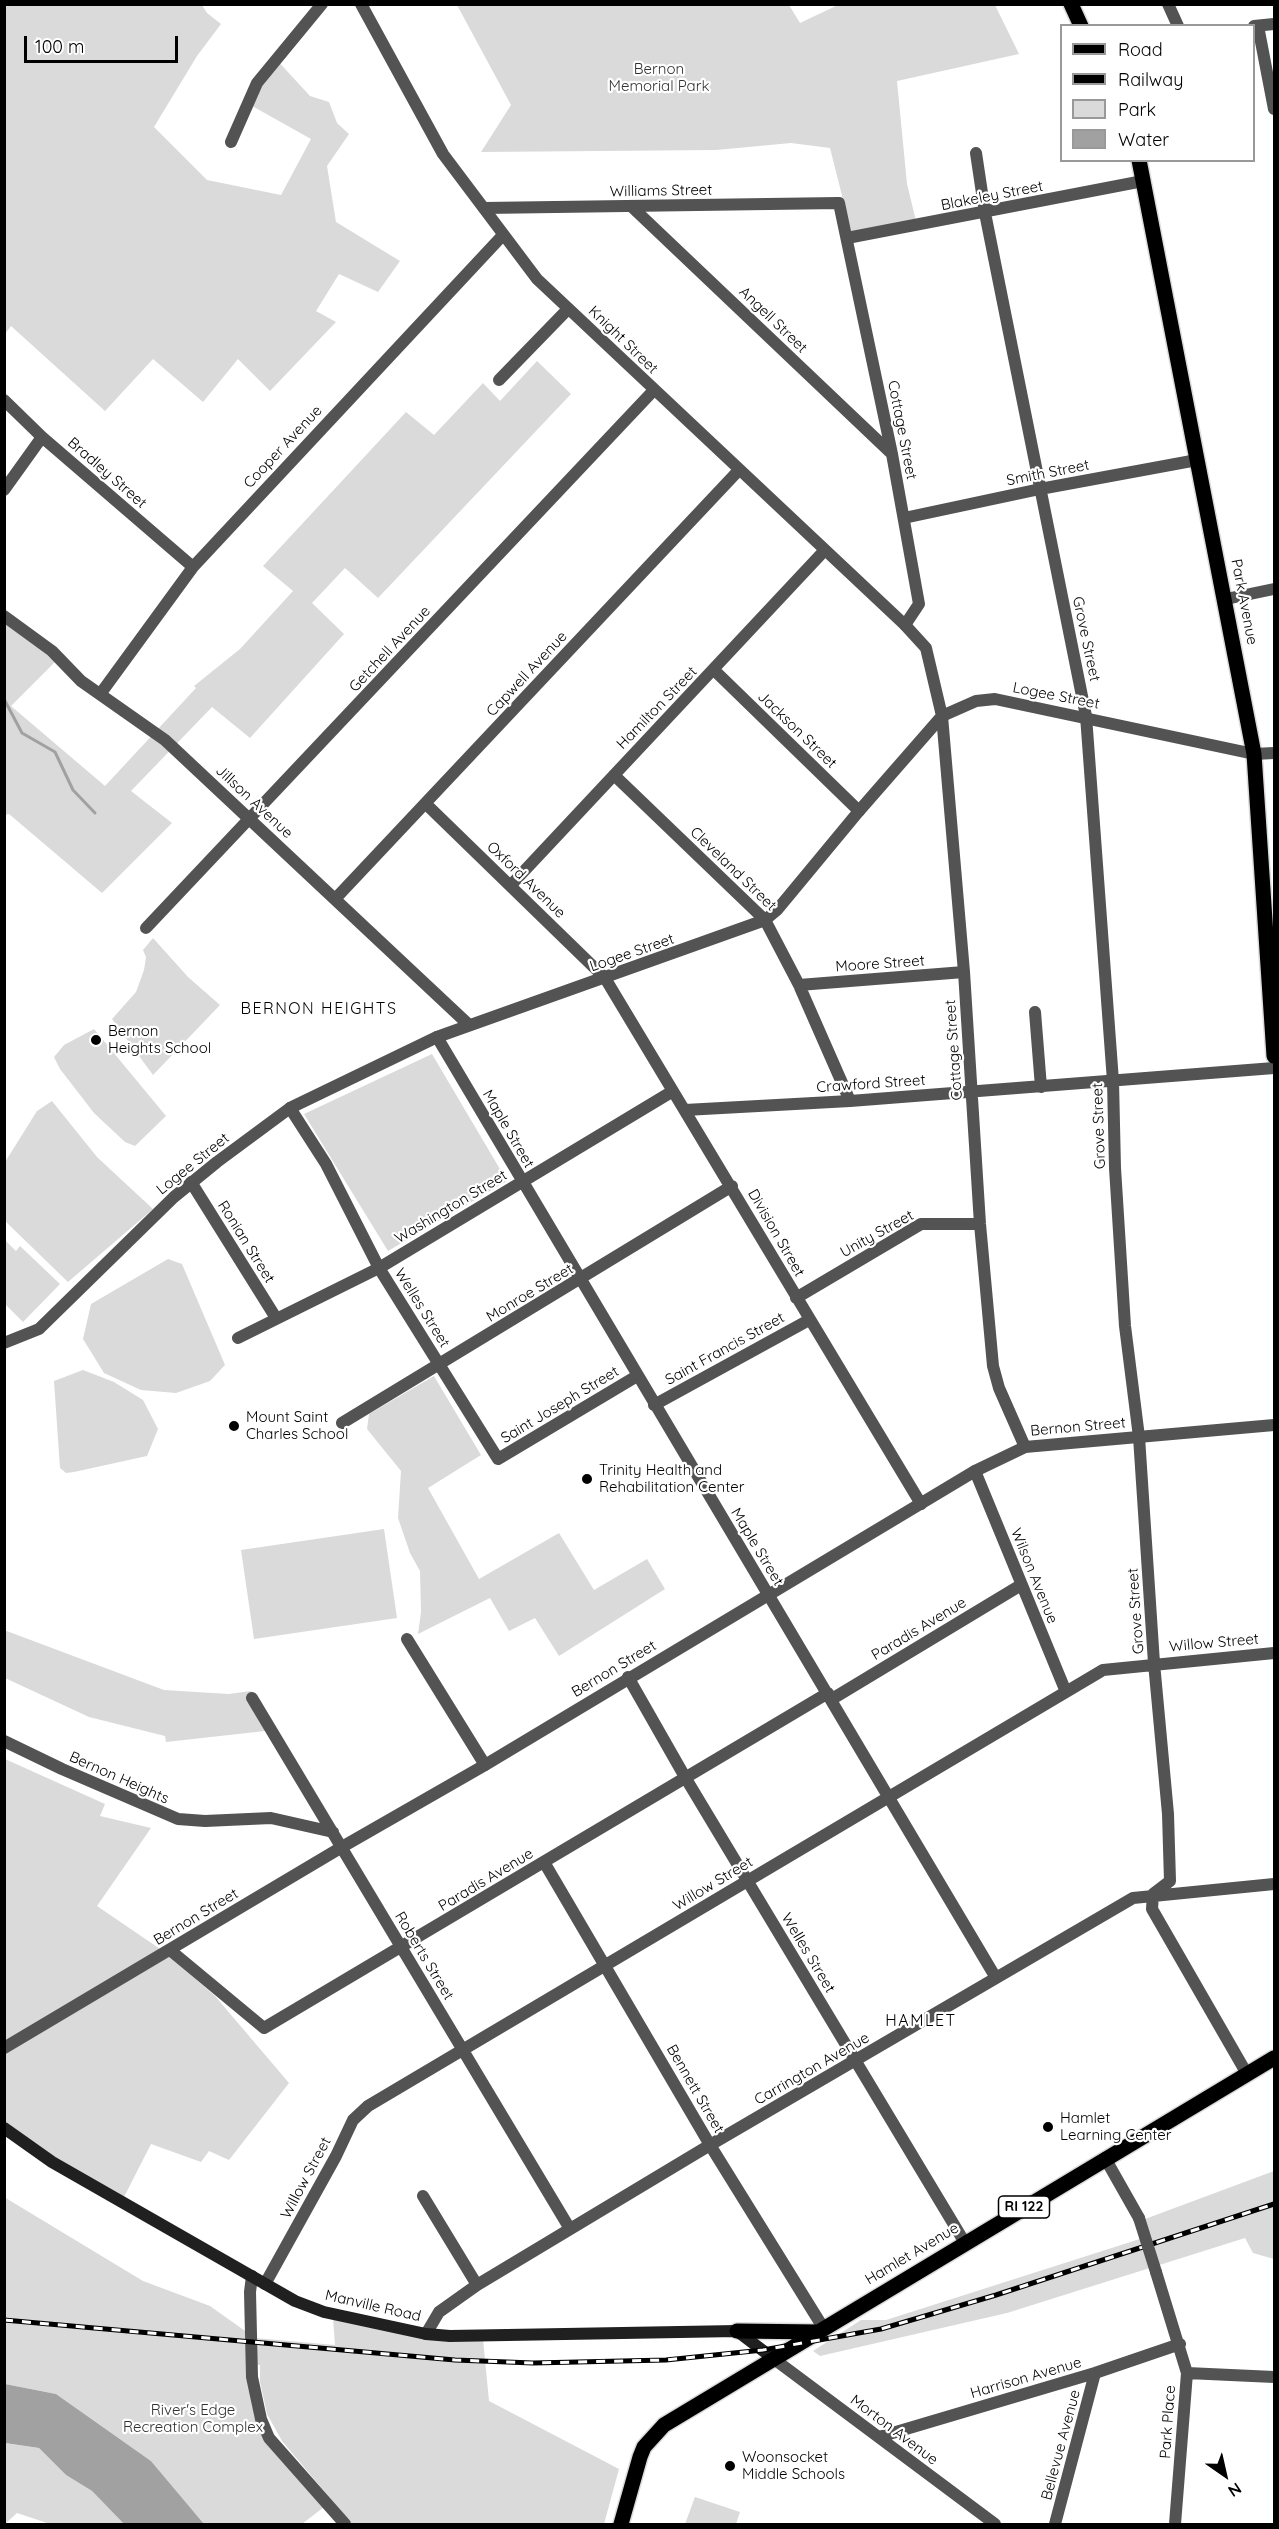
<!DOCTYPE html>
<style>
body{margin:0}
#map{position:relative;width:1279px;height:2529px;overflow:hidden;background:#fff;font-family:Quicksand,sans-serif}
canvas{display:block}
.frame{position:absolute;inset:0;border:6px solid #000;pointer-events:none}
.legend{position:absolute;left:1060px;top:24px;width:195px;height:138px;box-sizing:border-box;background:#fff;border:2px solid #999;margin:0;padding:8px 10px;list-style:none;font-size:18px;color:#000}
.legend li{display:flex;align-items:center;gap:12px;height:30px}
.legend b{width:30px;border:2px solid #999}
.north{position:absolute;left:1195px;top:2445px;width:60px;height:60px;-webkit-text-stroke:4px #fff;paint-order:stroke;rotate:146deg;font-size:16px;font-weight:700;line-height:24px;text-align:center;color:#000}
.north::after{content:'';display:block;margin:auto;width:21px;height:27px;background:#000;clip-path:polygon(50% 0,100% 100%,50% 72%,0 100%)}
.scale{position:absolute;left:24px;top:36px;width:154px;height:27px;box-sizing:border-box;border:3px solid #000;border-top:0;padding-left:8px;font-size:18px;line-height:21px;white-space:nowrap;color:#000;-webkit-text-stroke:4px #fff;paint-order:stroke}
</style>
<div id="map">
<canvas width="1279" height="2529"></canvas>
<div class="frame"></div>
<ul class="legend">
<li><b style="height:8px;background:#000"></b>Road</li>
<li><b style="height:8px;background:#000"></b>Railway</li>
<li><b style="height:16px;background:#dadada"></b>Park</li>
<li><b style="height:16px;background:#a1a1a1"></b>Water</li>
</ul>
<div class="north">N</div>
<div class="scale">100 m</div>
</div>
<script>
const context = document.querySelector('canvas').getContext('2d');
context.lineJoin = 'round';
function paint(path, color) { context.fillStyle = color; context.fill(path, 'evenodd'); }
const poly = rows => new Path2D(rows.map(r => 'M' + r).join(''));
function stroke(path, color, width, dash) { context.strokeStyle = color; context.lineWidth = width; context.lineCap = dash ? 'butt' : 'round'; context.setLineDash(dash || []); context.stroke(path); }
function drawText(font, color, halo, rows, align = 'center') {
  context.font = font + ' Quicksand,sans-serif'; context.lineWidth = 4.5; context.setLineDash([]); context.textBaseline = 'middle'; context.strokeStyle = halo; context.fillStyle = color; for (const [text, x, y, turn = 0] of rows) {
    context.save(); context.translate(x, y); context.rotate((+turn || 0) * Math.PI / 180); context.textAlign = isNaN(turn) ? turn : align; if (halo) context.strokeText(text, 0, 0); context.fillText(text, 0, 0); context.restore();
  }
}
paint(poly([
 [5,5,202,5,207,13,221,24,197,56,154,127,207,180,281,195,311,139,245,102,275,58,310,96,329,102,337,123,349,134,327,166,336,222,400,261,378,292,339,274,316,311,336,322,270,391,238,359,203,402,153,359,105,411,11,326,5,334],
 [457,5,789,5,800,23,838,5,995,5,1019,54,897,81,907,184,917,225,852,235,830,148,791,143,716,150,481,152,511,105],
 [537,361,571,394,378,598,345,568,312,603,344,634,250,738,212,707,131,791,172,823,102,893,9,814,5,815,4,620,57,660,11,706,105,786,196,688,194,686,240,649,293,591,263,566,406,412,434,435,483,383,500,401],
 [153,938,188,977,220,1005,153,1075,112,1019,136,992,144,970,146,957,143,950],
 [94,1029,166,1116,135,1146,125,1142,94,1113,60,1069,54,1057,64,1045],
 [432,1054,507,1181,388,1251,304,1114],
 [52,1101,97,1157,153,1209,68,1282,5,1221,5,1162,37,1111],
 [5,1240,16,1251,20,1246,60,1284,23,1322,5,1304],
 [168,1259,182,1264,225,1365,210,1381,176,1393,141,1390,104,1373,83,1339,91,1304],
 [83,1370,114,1382,143,1400,158,1429,147,1456,74,1472,66,1473,60,1468,54,1381],
 [434,1376,481,1455,428,1488,479,1579,559,1533,594,1590,647,1559,665,1589,559,1656,535,1618,509,1631,490,1598,418,1634,421,1612,420,1571,410,1553,398,1518,401,1471,367,1429,369,1414],
 [384,1529,397,1618,254,1639,241,1550],
 [4,1630,164,1690,229,1694,251,1691,274,1730,166,1742,165,1736,89,1717,5,1678],
 [5,1759,105,1804,100,1816,151,1828,97,1906,166,1953,215,1996,289,2083,229,2160,209,2151,201,2162,151,2144,122,2201,5,2126],
 [1274,2171,1274,2259,1253,2253,1245,2238,1007,2313,820,2356,813,2351,861,2320,886,2320,1143,2238,1137,2222],
 [4,2197,143,2281,210,2306,255,2338,335,2345,333,2318,483,2339,489,2401,619,2469,604,2524,352,2524,282,2441,267,2414,260,2382,260,2365,249,2364,252,2406,266,2442,324,2507,302,2524,204,2524,151,2461,56,2394,5,2384],
 [4,2443,39,2448,66,2475,92,2491,124,2524,50,2524,17,2513,5,2524],
 [695,2497,740,2512,736,2524,685,2524]
]), '#dadada');
paint(poly([
 [5,2384,56,2394,151,2461,204,2524,124,2524,92,2491,66,2475,39,2448,5,2443]
]), '#a1a1a1');
stroke(poly([
 [4,699,22,733,55,752,73,790,95,813]
]), '#a1a1a1', 3);
const primary = poly([
 [1071,4,1081,26],
 [1139,160,1254,754,1274,1056],
 [737,2331,819,2332],
 [621,2524,640,2457,644,2447,664,2425,1274,2058]
]);
stroke(primary, '#dbdbdb', 18);
stroke(poly([
 [1168,4,1178,26],
 [1254,26,1274,24],
 [1258,26,1274,109],
 [231,142,257,83,322,4],
 [976,153,985,213,1086,716,1113,1081,1115,1168,1125,1326,1139,1437,1154,1663,1168,1814,1170,1881,1153,1894,1152,1909,1247,2074],
 [632,207,892,454],
 [484,208,839,203,892,454,919,604,905,625],
 [847,238,1143,181],
 [499,380,568,309],
 [4,400,42,437,193,567],
 [4,490,42,437],
 [904,518,1040,489,1197,460],
 [1226,599,1274,589],
 [4,616,52,651,81,681,165,740,469,1025],
 [714,670,859,811],
 [101,693,193,567,503,235],
 [942,716,964,972,980,1224,993,1366,999,1388,1025,1447],
 [614,775,765,920,799,985,850,1101],
 [426,804,605,978,921,1504],
 [511,885,824,551],
 [336,898,739,470],
 [146,928,654,390],
 [799,985,964,972],
 [1035,1012,1041,1087],
 [437,1037,996,1978],
 [290,1108,326,1164,379,1268,498,1459,637,1376],
 [685,1110,850,1101,1274,1068],
 [191,1182,276,1318],
 [796,1298,921,1224,980,1224],
 [238,1338,379,1268,673,1091],
 [654,1405,809,1320],
 [342,1423,732,1186],
 [975,1471,1066,1692],
 [407,1639,485,1765],
 [628,1677,685,1777,965,2243],
 [252,1698,570,2229],
 [832,1699,1021,1585],
 [4,1741,62,1769,178,1819,205,1821,271,1818,333,1832],
 [544,1862,710,2145,824,2329],
 [170,1950,264,2028,828,1693],
 [1105,2158,1139,2218],
 [423,2196,477,2285],
 [1156,2272,1187,2373,1175,2524],
 [252,2276,250,2292,252,2377,261,2419,269,2438,345,2524],
 [265,2284,336,2156,353,2120,368,2106,1103,1670,1274,1653],
 [426,2334,439,2312,477,2285,710,2145,1133,1898,1274,1884],
 [774,2359,995,2524],
 [1187,2373,1274,2377],
 [879,2437,1095,2373,1180,2344],
 [1055,2524,1095,2373]
]), '#535353', 12);
stroke(poly([
 [361,4,443,154,537,279,905,625,926,648,942,716],
 [4,1343,39,1329,174,1197,217,1162,290,1108,437,1037,765,920,777,910,859,811,942,716,976,701,995,699,1254,754,1274,753],
 [4,2048,342,1847,485,1765,975,1471,1025,1447,1274,1425]
]), '#535353', 12);
stroke(poly([
 [4,2128,52,2162,295,2301,324,2312,426,2334,450,2336,737,2331,774,2359]
]), '#202020', 12);
stroke(primary, '#000', 15);
const rail = poly([
 [4,2320,455,2360,533,2363,666,2360,763,2350,881,2329,996,2295,1274,2204]
]);
stroke(rail, '#000', 5);
stroke(rail, '#fff', 3, [9]);
stroke(poly([
 [1139,2218,1156,2272]
]), '#535353', 12);
for (const [x, y, r, color] of [
 [96,1040,6,"#000"],
 [234,1426,6,"#000"],
 [587,1479,6,"#000"],
 [1048,2127,6,"#000"],
 [730,2466,6,"#000"]
]) { const dot = new Path2D(); dot.arc(x, y, r, 0, 2 * Math.PI); context.fillStyle = color; context.fill(dot); stroke(dot, '#fff', 2); }
for (const [x, y, w] of [
 [1024,2207,51]
]) { const box = new Path2D(); box.roundRect(x - w / 2, y - 11, w, 22, 4.5); context.fillStyle = '#fff'; context.fill(box); stroke(box, '#000', 1.5); }
drawText('bold 14px', '#000', null, [
 ["RI 122",1024,2207]
]);
drawText('15px', '#313131', '#fff', [
 ["Bernon",659,69],
 ["Memorial Park",659,86],
 ["River's Edge",193,2410],
 ["Recreation Complex",193,2427]
]);
drawText('15px', '#000', '#fff', [
 ["Williams Street",661,191,-1],
 ["Blakeley Street",992,196,-11],
 ["Angell Street",773,320,44],
 ["Knight Street",623,340,44],
 ["Cottage Street",902,430,79],
 ["Cooper Avenue",283,447,-47],
 ["Bradley Street",107,473,41],
 ["Smith Street",1048,473,-11],
 ["Park Avenue",1244,602,79],
 ["Grove Street",1086,639,78],
 ["Getchell Avenue",390,649,-47],
 ["Capwell Avenue",527,674,-47],
 ["Logee Street",1056,696,11],
 ["Hamilton Street",657,708,-46],
 ["Jackson Street",797,730,44],
 ["Jillson Avenue",254,802,43],
 ["Cleveland Street",733,869,44],
 ["Oxford Avenue",526,880,44],
 ["Logee Street",632,953,-19],
 ["Moore Street",880,964,-4],
 ["Cottage Street",954,1050,-94],
 ["Crawford Street",871,1084,-4],
 ["Grove Street",1099,1126,-92],
 ["Maple Street",508,1129,60],
 ["Logee Street",193,1164,-39],
 ["Washington Street",451,1207,-31],
 ["Division Street",776,1233,60],
 ["Unity Street",877,1234,-29],
 ["Ronian Street",246,1242,58],
 ["Monroe Street",530,1293,-31],
 ["Welles Street",422,1308,58],
 ["Saint Francis Street",725,1349,-29],
 ["Saint Joseph Street",560,1405,-31],
 ["Bernon Street",1078,1427,-5],
 ["Maple Street",757,1547,59],
 ["Wilson Avenue",1034,1576,68],
 ["Grove Street",1136,1611,-94],
 ["Paradis Avenue",919,1629,-31],
 ["Willow Street",1214,1643,-5],
 ["Bernon Street",614,1669,-31],
 ["Bernon Heights",119,1778,24],
 ["Paradis Avenue",486,1880,-31],
 ["Willow Street",713,1884,-31],
 ["Bernon Street",196,1917,-31],
 ["Welles Street",808,1953,59],
 ["Roberts Street",424,1956,59],
 ["Carrington Avenue",812,2069,-30],
 ["Bennett Street",695,2089,60],
 ["Willow Street",306,2178,-62],
 ["Hamlet Avenue",912,2254,-31],
 ["Manville Road",373,2306,13],
 ["Harrison Avenue",1026,2378,-16],
 ["Park Place",1168,2422,-86],
 ["Morton Avenue",894,2430,37],
 ["Bellevue Avenue",1061,2445,-75]
]);
drawText('15px', '#000', '#fff', [
 ["Bernon",108,1031],
 ["Heights School",108,1048],
 ["Mount Saint",246,1417],
 ["Charles School",246,1434],
 ["Trinity Health and",599,1470],
 ["Rehabilitation Center",599,1487],
 ["Hamlet",1060,2118],
 ["Learning Center",1060,2135],
 ["Woonsocket",742,2457],
 ["Middle Schools",742,2474]
], 'left');
context.letterSpacing = '1.5px';
drawText('16px', '#000', '#fff', [
 ["BERNON HEIGHTS",319,1009],
 ["HAMLET",921,2021]
]);
context.letterSpacing = '0px';
</script>
